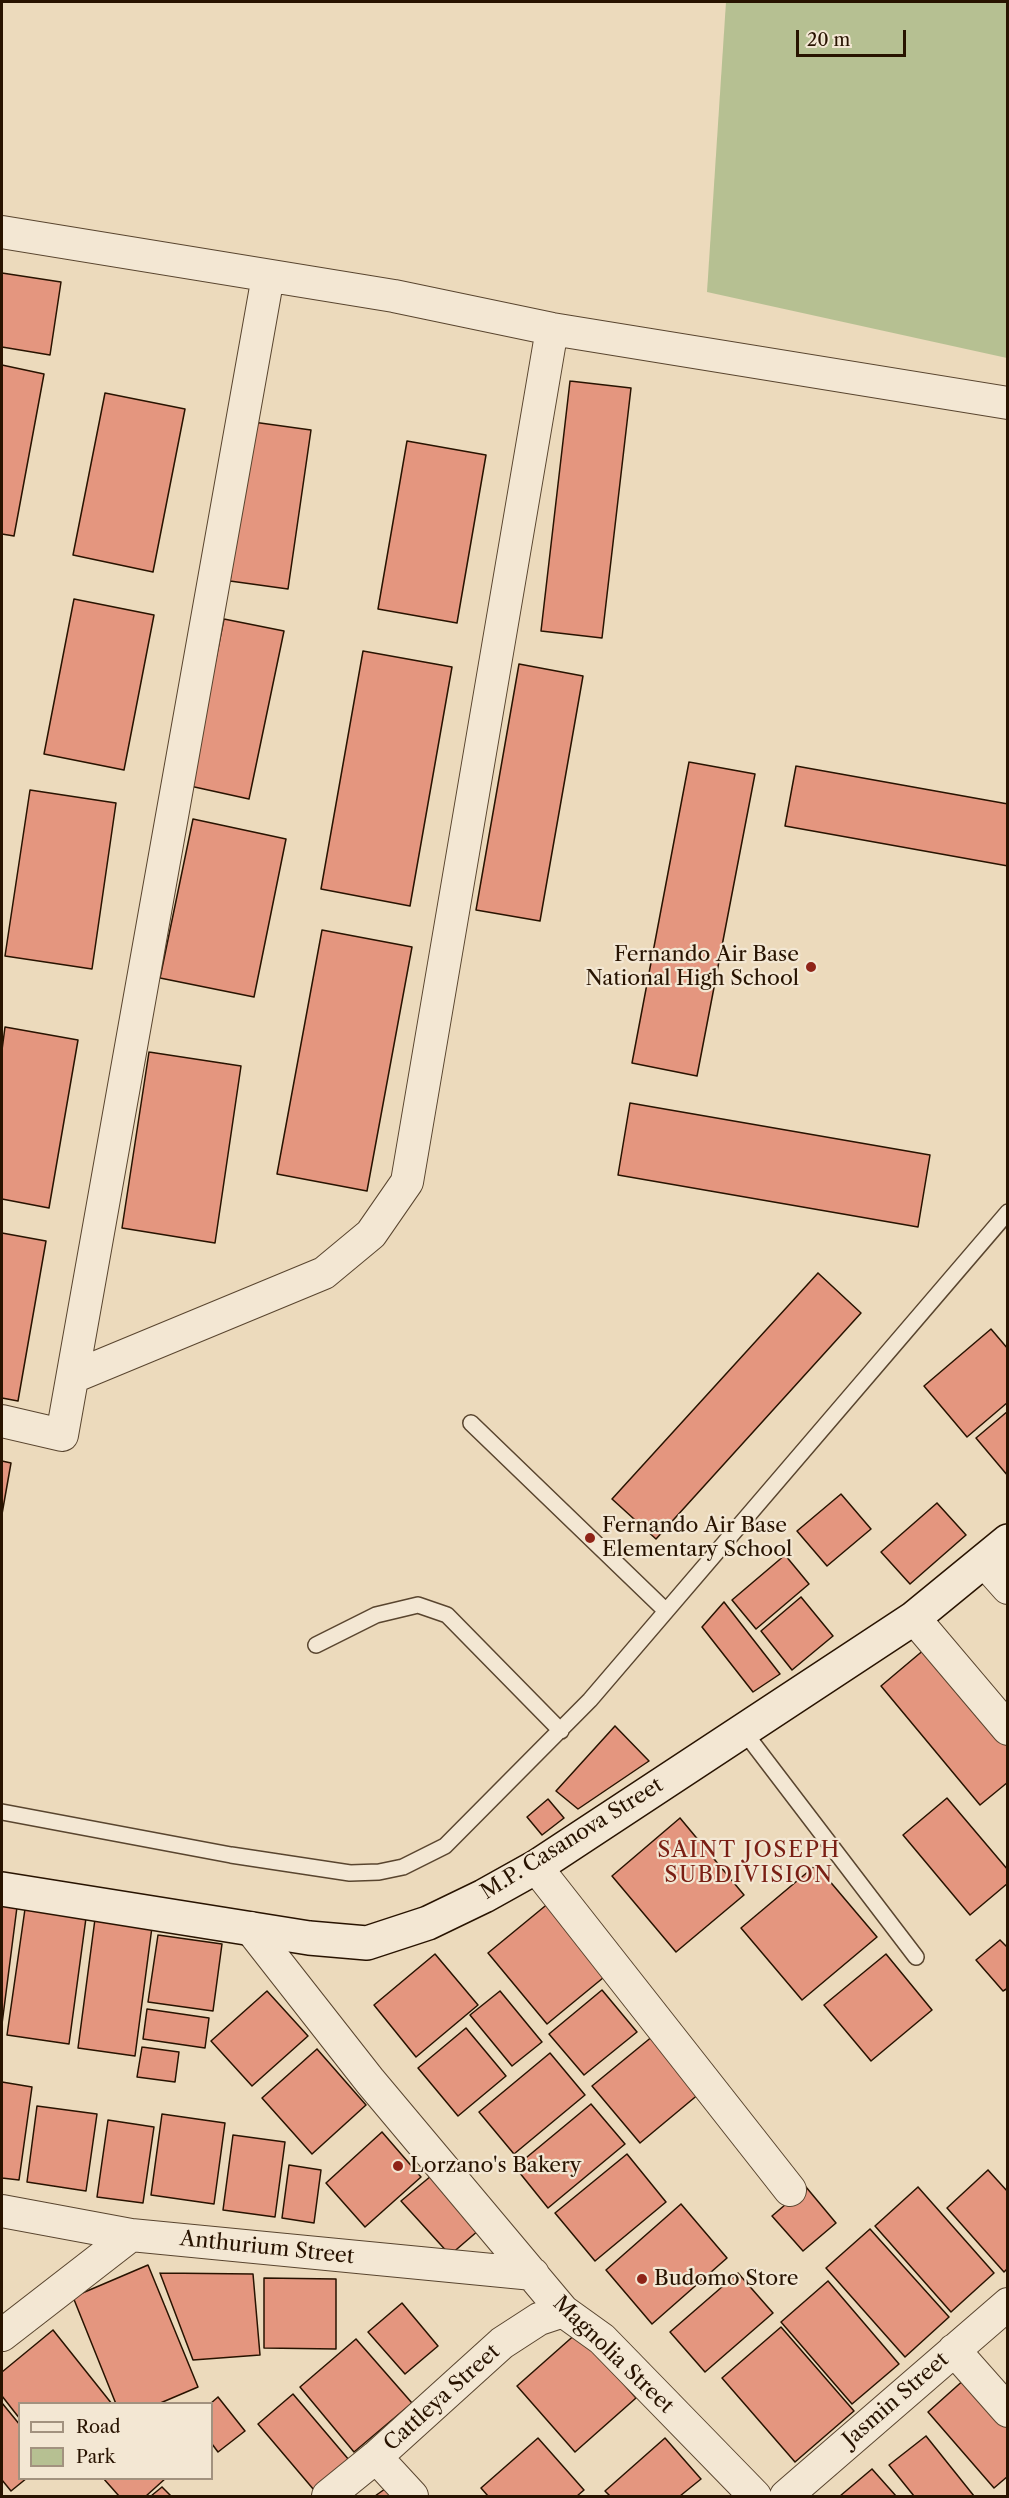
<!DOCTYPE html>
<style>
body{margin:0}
#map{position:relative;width:1009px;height:2498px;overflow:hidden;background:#ecdabc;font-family:"Libre Caslon Text",serif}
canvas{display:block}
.frame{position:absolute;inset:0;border:3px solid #281300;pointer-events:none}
.legend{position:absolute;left:18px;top:2402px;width:195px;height:78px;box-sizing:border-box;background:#f3e7d3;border:2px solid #a2927f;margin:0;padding:8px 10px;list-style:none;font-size:18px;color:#281300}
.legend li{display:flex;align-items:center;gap:12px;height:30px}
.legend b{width:30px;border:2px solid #a2927f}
.scale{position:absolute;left:796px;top:30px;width:110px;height:27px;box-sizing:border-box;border:3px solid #281300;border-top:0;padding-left:8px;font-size:18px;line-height:21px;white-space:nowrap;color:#281300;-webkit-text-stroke:4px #f3e7d3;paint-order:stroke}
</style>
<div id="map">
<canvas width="1009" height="2498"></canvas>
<div class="frame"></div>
<ul class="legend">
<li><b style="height:8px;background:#f3e7d3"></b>Road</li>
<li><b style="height:16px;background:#b6c092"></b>Park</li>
</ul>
<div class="scale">20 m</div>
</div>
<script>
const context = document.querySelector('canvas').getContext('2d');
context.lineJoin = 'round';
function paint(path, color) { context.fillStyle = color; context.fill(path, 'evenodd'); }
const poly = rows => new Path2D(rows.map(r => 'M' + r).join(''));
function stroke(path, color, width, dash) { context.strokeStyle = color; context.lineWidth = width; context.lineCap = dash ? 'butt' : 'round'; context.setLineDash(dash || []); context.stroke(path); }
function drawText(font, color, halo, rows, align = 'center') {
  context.font = font + ' "Libre Caslon Text",serif'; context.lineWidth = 4.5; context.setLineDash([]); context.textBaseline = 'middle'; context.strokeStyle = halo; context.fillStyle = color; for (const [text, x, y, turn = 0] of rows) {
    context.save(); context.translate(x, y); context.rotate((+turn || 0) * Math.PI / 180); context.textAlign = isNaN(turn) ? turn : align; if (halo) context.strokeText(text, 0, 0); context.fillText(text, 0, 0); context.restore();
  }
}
paint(poly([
 [726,2,1007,2,1007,358,707,292]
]), '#b6c092');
const building = poly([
 [2,273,61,282,50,355,2,347,2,273],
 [2,365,44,374,14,536,2,534,2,365],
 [570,381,631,388,602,638,541,631,570,381],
 [105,393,185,409,153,572,73,555,105,393],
 [253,422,311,430,288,589,230,581,253,422],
 [407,441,486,455,457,623,378,609,407,441],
 [74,599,154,615,124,770,44,754,74,599],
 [224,619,284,631,249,799,190,786,224,619],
 [363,651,452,667,410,906,321,889,363,651],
 [519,664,583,676,540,921,476,910,519,664],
 [689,762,755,774,697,1076,632,1063,689,762],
 [796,766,1008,804,1008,866,785,826,796,766],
 [30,790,116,803,92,969,5,956,30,790],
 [193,819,286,839,254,997,160,978,193,819],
 [322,930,412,947,367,1191,277,1174,322,930],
 [5,1027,78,1040,49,1208,2,1199,2,1050,5,1027],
 [149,1052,241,1066,215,1243,122,1228,149,1052],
 [630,1103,930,1155,918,1227,618,1175,630,1103],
 [2,1233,46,1241,18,1401,2,1398,2,1233],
 [818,1273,861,1313,656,1539,612,1499,818,1273],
 [991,1329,1008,1349,1008,1402,967,1437,924,1386,991,1329],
 [1008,1411,1008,1476,976,1438,1008,1411],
 [2,1461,11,1463,2,1514,2,1461],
 [841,1494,871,1529,827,1566,797,1531,841,1494],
 [937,1503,966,1535,910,1584,881,1552,937,1503],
 [785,1555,809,1584,756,1629,732,1600,785,1555],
 [801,1597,833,1636,792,1670,761,1631,801,1597],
 [724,1602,780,1674,753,1692,702,1627,724,1602],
 [932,1643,1008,1734,1008,1782,980,1805,881,1686,932,1643],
 [615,1726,649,1761,578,1809,556,1791,615,1726],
 [947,1798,1008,1870,1008,1883,970,1915,903,1835,947,1798],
 [548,1799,564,1818,542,1835,527,1817,548,1799],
 [680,1818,744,1895,676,1952,612,1876,680,1818],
 [816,1865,877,1937,802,2000,741,1928,816,1865],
 [550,1902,609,1973,547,2024,488,1953,550,1902],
 [2,1904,17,1907,2,2024,2,1904],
 [25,1909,86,1918,69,2044,7,2035,25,1909],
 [95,1919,152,1927,135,2056,78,2048,95,1919],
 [158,1935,222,1944,213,2011,148,2002,158,1935],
 [1000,1940,1008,1948,1008,1988,1003,1991,976,1960,1000,1940],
 [435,1954,478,2005,416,2057,374,2005,435,1954],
 [886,1954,932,2010,871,2061,824,2005,886,1954],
 [602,1990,637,2032,584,2075,549,2034,602,1990],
 [267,1991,308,2036,252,2086,211,2041,267,1991],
 [500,1991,542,2042,512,2066,470,2015,500,1991],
 [147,2009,209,2018,205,2048,143,2039,147,2009],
 [466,2028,506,2076,458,2116,418,2068,466,2028],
 [659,2031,706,2088,640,2143,592,2086,659,2031],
 [142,2047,179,2052,175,2082,137,2077,142,2047],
 [317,2049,366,2105,312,2154,262,2098,317,2049],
 [550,2053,585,2095,514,2154,479,2112,550,2053],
 [2,2082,32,2087,19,2180,2,2178,2,2082],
 [591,2104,625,2144,548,2208,515,2167,591,2104],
 [37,2106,97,2114,86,2191,27,2182,37,2106],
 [162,2114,225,2123,214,2204,151,2195,162,2114],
 [108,2120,154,2127,143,2203,97,2197,108,2120],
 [382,2132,421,2177,365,2227,326,2183,382,2132],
 [233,2135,285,2142,275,2217,223,2210,233,2135],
 [627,2154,666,2202,595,2261,555,2213,627,2154],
 [289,2165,321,2170,314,2223,282,2218,289,2165],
 [988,2170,1008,2192,1008,2268,1004,2272,947,2208,988,2170],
 [431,2176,479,2230,450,2255,401,2201,431,2176],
 [806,2187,836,2223,803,2251,772,2216,806,2187],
 [918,2187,994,2273,951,2312,875,2226,918,2187],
 [681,2204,727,2258,652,2324,606,2270,681,2204],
 [870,2229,949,2317,905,2357,826,2268,870,2229],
 [148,2265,198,2387,158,2404,116,2404,73,2297,148,2265],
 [160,2273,253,2274,260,2355,193,2360,160,2273],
 [738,2273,773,2313,705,2372,670,2332,738,2273],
 [264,2278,336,2279,336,2349,264,2348,264,2278],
 [828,2281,899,2364,852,2404,781,2322,828,2281],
 [402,2303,438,2346,405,2374,368,2332,402,2303],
 [781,2327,854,2411,795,2462,722,2378,781,2327],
 [53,2330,112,2404,20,2404,20,2419,2,2396,2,2372,53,2330],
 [578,2332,636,2398,575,2452,517,2386,578,2332],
 [356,2339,412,2403,354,2452,300,2387,356,2339],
 [966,2378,1008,2426,1008,2476,994,2488,928,2412,966,2378],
 [293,2394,349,2460,314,2490,258,2424,293,2394],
 [218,2397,245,2431,218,2452,212,2444,210,2404,218,2397],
 [2,2403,20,2425,20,2478,27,2478,11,2491,2,2480,2,2403],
 [926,2436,974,2496,914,2496,889,2465,926,2436],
 [538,2438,584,2490,577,2496,488,2496,481,2488,538,2438],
 [665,2438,701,2479,680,2496,610,2496,605,2491,665,2438],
 [872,2469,896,2496,840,2496,872,2469],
 [103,2478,166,2478,146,2496,119,2496,103,2478],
 [392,2484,401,2496,375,2496,392,2484],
 [162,2487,171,2496,151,2496,162,2487]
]);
paint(building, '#e4967f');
stroke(building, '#281300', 1.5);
const lane = poly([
 [471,1423,666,1611],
 [316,1645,376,1615,418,1605,447,1615,561,1731],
 [742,1729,916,1957],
 [2,1812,231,1855,350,1873,379,1872,403,1867,445,1846,590,1700,1008,1212]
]);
const street = poly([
 [2,232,394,296,552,329,1008,403],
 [73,1377,324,1273,371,1234,407,1182,552,329],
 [2,1421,62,1435,268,276],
 [984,1561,1008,1588],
 [914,1618,1008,1729],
 [536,1867,790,2190],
 [250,1928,370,2081,563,2311,602,2339,755,2496],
 [2,2211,131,2235,533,2274],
 [2,2335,131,2235],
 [954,2350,1008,2411],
 [376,2457,412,2496],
 [328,2496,376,2457,502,2343,539,2319,563,2311],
 [786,2496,1008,2304]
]);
const secondary = poly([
 [2,1889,309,1938,367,1943,428,1923,484,1896,536,1867,914,1618,1008,1541]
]);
stroke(lane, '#59452f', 18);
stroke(street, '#59452f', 34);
stroke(secondary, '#281300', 36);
stroke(lane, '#f3e7d3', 15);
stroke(street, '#f3e7d3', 32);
stroke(secondary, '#f3e7d3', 33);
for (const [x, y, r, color] of [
 [811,967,6,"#8f2418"],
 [590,1538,6,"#8f2418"],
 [398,2166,6,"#8f2418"],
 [642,2279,6,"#8f2418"]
]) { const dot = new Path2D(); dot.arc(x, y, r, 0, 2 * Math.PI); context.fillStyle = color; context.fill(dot); stroke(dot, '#f3e7d3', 2); }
drawText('21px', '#281300', '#f3e7d3', [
 ["Fernando Air Base",799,955,"right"],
 ["National High School",799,979,"right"],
 ["Fernando Air Base",602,1526],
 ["Elementary School",602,1550],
 ["Lorzano's Bakery",410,2166],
 ["Budomo Store",654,2279]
], 'left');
drawText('21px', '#281300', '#f3e7d3', [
 ["M.P. Casanova Street",572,1839,-32],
 ["Anthurium Street",267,2248,6],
 ["Magnolia Street",613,2355,44],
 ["Cattleya Street",442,2398,-42],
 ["Jasmin Street",896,2400,-41]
]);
context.letterSpacing = '1.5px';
drawText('22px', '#7a1f14', '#f3e7d3', [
 ["SAINT JOSEPH",749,1851],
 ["SUBDIVISION",749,1876]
]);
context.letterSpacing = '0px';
</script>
